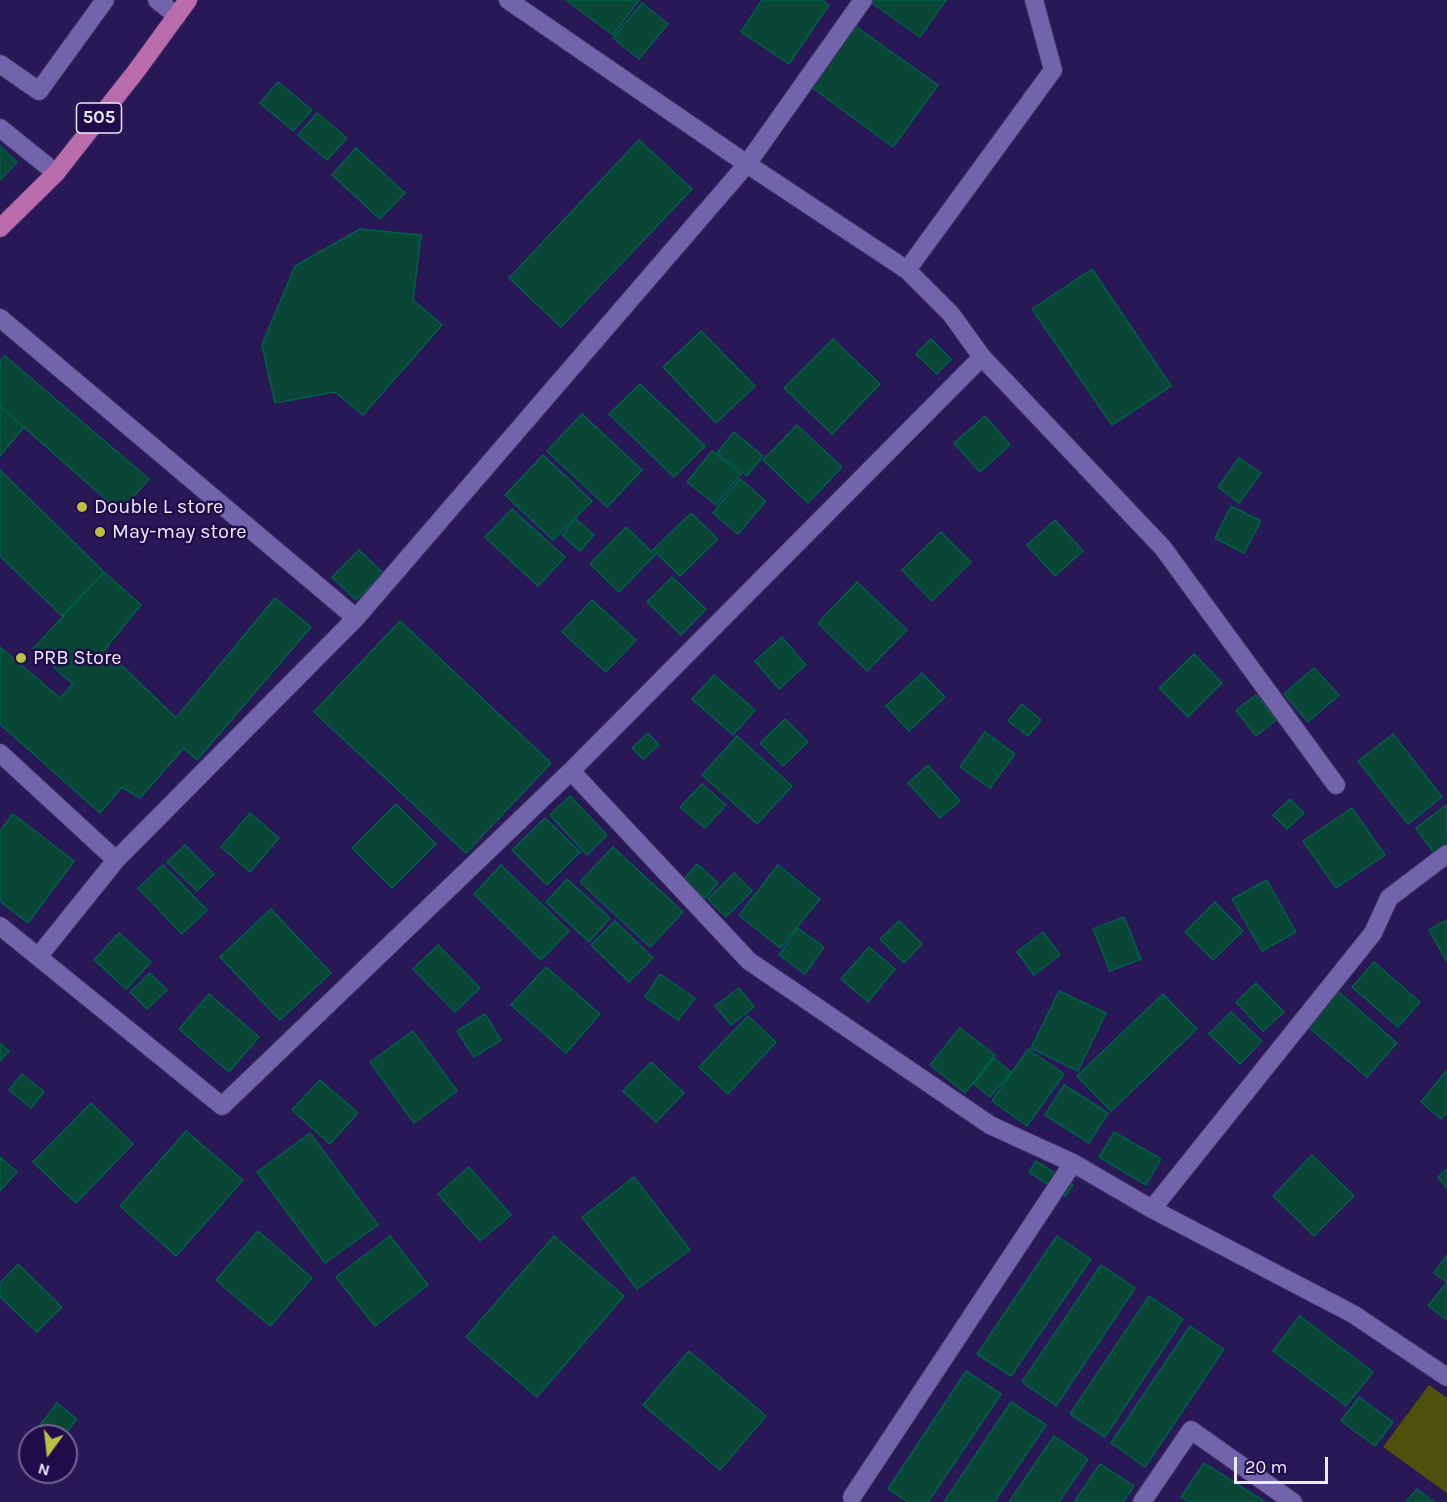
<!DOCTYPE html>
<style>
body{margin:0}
#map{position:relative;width:1447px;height:1502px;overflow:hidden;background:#291856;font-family:Karla,sans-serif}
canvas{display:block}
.north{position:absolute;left:18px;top:1424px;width:60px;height:60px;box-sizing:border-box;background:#200c4b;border:2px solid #726591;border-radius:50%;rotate:195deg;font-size:16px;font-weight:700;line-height:24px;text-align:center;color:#ecebfb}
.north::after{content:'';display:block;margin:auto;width:21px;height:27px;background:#bdbf43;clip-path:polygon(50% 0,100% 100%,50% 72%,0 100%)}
.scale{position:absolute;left:1234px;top:1457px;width:94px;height:27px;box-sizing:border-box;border:3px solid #ecebfb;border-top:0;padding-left:8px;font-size:18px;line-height:21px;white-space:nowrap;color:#ecebfb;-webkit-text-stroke:4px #200c4b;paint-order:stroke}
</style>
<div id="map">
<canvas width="1447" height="1502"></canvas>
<div class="north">N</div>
<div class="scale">20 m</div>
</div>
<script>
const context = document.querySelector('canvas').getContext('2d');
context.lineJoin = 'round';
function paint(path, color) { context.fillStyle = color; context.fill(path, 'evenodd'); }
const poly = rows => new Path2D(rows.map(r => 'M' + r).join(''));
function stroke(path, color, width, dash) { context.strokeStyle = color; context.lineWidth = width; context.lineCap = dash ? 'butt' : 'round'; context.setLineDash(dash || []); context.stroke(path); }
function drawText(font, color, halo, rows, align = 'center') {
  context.font = font + ' Karla,sans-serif'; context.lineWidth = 5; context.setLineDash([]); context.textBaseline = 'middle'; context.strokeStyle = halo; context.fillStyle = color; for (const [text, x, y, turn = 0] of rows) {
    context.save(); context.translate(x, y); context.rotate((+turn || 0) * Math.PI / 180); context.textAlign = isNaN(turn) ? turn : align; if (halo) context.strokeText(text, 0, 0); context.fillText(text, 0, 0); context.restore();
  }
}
paint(poly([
 [1429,1385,1447,1398,1447,1493,1383,1447]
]), '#4f500b');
const building = poly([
 [566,0,639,0,613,35,566,0],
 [762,0,822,0,829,5,789,64,741,32,762,0],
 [874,0,946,0,920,37,872,3,874,0],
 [642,3,668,24,639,59,613,38,642,3],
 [855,26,938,85,893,147,811,87,855,26],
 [278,82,312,110,293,131,260,103,278,82],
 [317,113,347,138,327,160,298,135,317,113],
 [639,140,692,189,561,327,509,278,639,140],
 [0,146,17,162,0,180,0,146],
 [356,148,405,193,380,219,332,175,356,148],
 [360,229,421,235,413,300,442,325,363,415,335,392,275,403,262,345,295,266,360,229],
 [1092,269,1171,386,1112,425,1032,309,1092,269],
 [701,331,755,386,716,423,663,367,701,331],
 [833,339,880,384,832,434,784,388,833,339],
 [931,339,951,359,937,374,916,354,931,339],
 [5,356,149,479,120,512,0,406,0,361,5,356],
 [640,384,705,446,674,477,609,414,640,384],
 [0,406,24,427,0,456,0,406],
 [582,414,642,470,607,507,547,451,582,414],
 [985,416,1010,445,980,472,954,443,985,416],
 [797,425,842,467,808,503,763,460,797,425],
 [734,432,763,456,747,476,717,453,734,432],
 [712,451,741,474,716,505,687,482,712,451],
 [543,455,592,501,553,540,505,495,543,455],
 [1239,458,1261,473,1239,503,1218,487,1239,458],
 [0,470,104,572,62,616,0,556,0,470],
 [740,479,766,501,738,534,713,513,740,479],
 [1231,506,1261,521,1244,553,1215,538,1231,506],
 [512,509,565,557,538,586,485,537,512,509],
 [691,513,718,539,680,576,653,550,691,513],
 [576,519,594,535,580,551,562,535,576,519],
 [1055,520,1083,551,1055,576,1027,545,1055,520],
 [626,527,655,555,619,592,590,564,626,527],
 [941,532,971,562,932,601,902,570,941,532],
 [359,550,383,573,356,600,332,577,359,550],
 [104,572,141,605,105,649,176,718,275,598,311,627,197,760,184,748,140,798,122,787,100,813,0,724,0,647,60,698,73,684,33,649,104,572],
 [672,577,706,609,681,635,647,602,672,577],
 [857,582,907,630,867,671,818,623,857,582],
 [592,600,636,640,606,672,562,632,592,600],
 [400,621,551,763,466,853,314,712,400,621],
 [782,637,806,665,779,689,755,661,782,637],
 [1194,654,1222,683,1188,717,1159,688,1194,654],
 [1314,668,1339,695,1308,722,1284,694,1314,668],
 [922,673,945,697,909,731,886,706,922,673],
 [714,675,755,710,733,735,692,699,714,675],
 [1256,695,1276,720,1256,736,1236,710,1256,695],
 [1022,704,1041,720,1028,736,1008,721,1022,704],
 [785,719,808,742,783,766,760,743,785,719],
 [985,732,1015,754,990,788,960,767,985,732],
 [648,733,659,745,643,759,632,748,648,733],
 [1393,734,1442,797,1408,824,1358,761,1393,734],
 [737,736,792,786,757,824,702,775,737,736],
 [928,765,960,801,940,818,908,783,928,765],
 [702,784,726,805,705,828,680,807,702,784],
 [570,796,607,835,587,855,550,815,570,796],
 [1290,799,1304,813,1287,829,1273,815,1290,799],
 [396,804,436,844,392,888,352,848,396,804],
 [1446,805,1447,850,1437,857,1416,828,1446,805],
 [1352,808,1385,855,1336,888,1303,841,1352,808],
 [250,813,279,838,250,872,221,847,250,813],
 [13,814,74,861,28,923,0,901,0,831,13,814],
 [545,818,580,852,547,885,512,850,545,818],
 [185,845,214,874,197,891,167,862,185,845],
 [613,847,683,912,650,947,580,882,613,847],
 [697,864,718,883,705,898,683,880,697,864],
 [163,865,207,910,182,934,138,888,163,865],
 [501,865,569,931,541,960,474,894,501,865],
 [778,865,820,899,780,948,739,915,778,865],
 [734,873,752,891,726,917,708,899,734,873],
 [567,879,610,918,589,942,546,902,567,879],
 [1267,880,1296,932,1262,951,1232,899,1267,880],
 [1215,902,1243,931,1213,960,1185,932,1215,902],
 [271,909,331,973,280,1020,220,957,271,909],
 [1124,917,1141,959,1110,971,1093,929,1124,917],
 [1447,920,1447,962,1429,930,1447,920],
 [615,921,653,958,629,982,591,945,615,921],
 [899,921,922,944,904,963,880,939,899,921],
 [798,928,824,947,805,974,779,955,798,928],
 [1043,932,1060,955,1034,975,1017,952,1043,932],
 [119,933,151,962,126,989,94,960,119,933],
 [438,945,480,988,455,1012,413,969,438,945],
 [869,947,895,969,868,1002,841,979,869,947],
 [1374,962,1420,1002,1398,1027,1352,987,1374,962],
 [546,967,600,1014,566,1053,511,1005,546,967],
 [150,973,167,990,147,1009,130,992,150,973],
 [660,974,695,998,678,1020,645,997,660,974],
 [1256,983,1284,1012,1263,1031,1236,1002,1256,983],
 [739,988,754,1007,731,1025,715,1006,739,988],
 [1335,989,1397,1043,1367,1077,1305,1024,1335,989],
 [1059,991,1106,1013,1078,1071,1031,1048,1059,991],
 [209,994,259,1037,229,1072,179,1029,209,994],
 [1163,994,1197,1029,1111,1111,1077,1076,1163,994],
 [1231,1012,1262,1041,1240,1064,1209,1034,1231,1012],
 [485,1014,501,1040,474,1057,457,1031,485,1014],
 [748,1016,776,1042,728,1094,699,1067,748,1016],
 [960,1028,995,1055,965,1093,930,1065,960,1028],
 [413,1031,457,1091,414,1123,370,1062,413,1031],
 [0,1043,9,1051,0,1061,0,1043],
 [1028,1049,1064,1074,1027,1126,992,1101,1028,1049],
 [994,1058,1011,1072,990,1097,974,1084,994,1058],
 [651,1062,684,1093,656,1122,623,1091,651,1062],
 [1447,1070,1447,1112,1441,1119,1421,1102,1447,1070],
 [22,1074,44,1092,31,1108,9,1090,22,1074],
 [320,1080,358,1113,330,1144,292,1110,320,1080],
 [1064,1085,1108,1113,1089,1143,1045,1115,1064,1085],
 [91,1103,133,1144,76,1203,33,1162,91,1103],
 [186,1131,243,1180,176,1256,120,1206,186,1131],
 [1114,1132,1161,1159,1146,1185,1099,1157,1114,1132],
 [310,1133,378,1225,325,1263,257,1172,310,1133],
 [1312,1155,1354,1196,1314,1236,1273,1196,1312,1155],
 [0,1157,17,1172,0,1191,0,1157],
 [1036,1161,1073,1185,1066,1196,1029,1172,1036,1161],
 [469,1167,511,1215,480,1241,438,1194,469,1167],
 [1447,1169,1447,1189,1438,1177,1447,1169],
 [634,1177,690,1250,637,1289,582,1217,634,1177],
 [258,1231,312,1278,270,1326,216,1280,258,1231],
 [390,1236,428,1285,375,1326,336,1277,390,1236],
 [554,1236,624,1296,537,1397,466,1337,554,1236],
 [1057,1236,1091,1259,1011,1376,977,1354,1057,1236],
 [1447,1255,1447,1320,1428,1306,1447,1282,1434,1273,1447,1255],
 [18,1264,62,1307,37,1332,0,1297,0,1283,18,1264],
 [1101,1265,1135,1288,1056,1406,1022,1382,1101,1265],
 [1149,1296,1183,1319,1105,1437,1070,1414,1149,1296],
 [1300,1316,1373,1372,1346,1406,1273,1351,1300,1316],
 [1190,1326,1224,1349,1145,1467,1111,1443,1190,1326],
 [689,1351,766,1416,720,1470,643,1405,689,1351],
 [966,1371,1001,1394,928,1502,908,1502,888,1489,966,1371],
 [1359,1397,1393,1422,1375,1446,1341,1421,1359,1397],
 [1011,1402,1046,1425,994,1502,944,1502,1011,1402],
 [57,1403,77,1419,63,1436,53,1436,40,1425,57,1403],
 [1054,1436,1088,1459,1059,1502,1009,1502,1054,1436],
 [1204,1463,1265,1502,1189,1502,1181,1497,1204,1463],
 [1100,1464,1134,1486,1123,1502,1074,1502,1100,1464],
 [1417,1489,1434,1502,1406,1502,1417,1489]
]);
paint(building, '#0a4636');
stroke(building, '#005f49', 1.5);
const minor = poly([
 [157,0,177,16],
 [508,0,747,164,907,270,951,314,982,357,1163,548,1336,785],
 [0,64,39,91,105,0],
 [0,128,56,173],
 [907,270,1053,70,1034,0],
 [0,318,356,618],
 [0,753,116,860],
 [571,771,749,961,990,1125,1073,1163,1152,1209,1353,1314,1447,1377],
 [0,926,222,1106,571,771,982,357],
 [38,957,116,860,356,618,747,164,863,0],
 [1152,1209,1373,933,1389,898,1447,854],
 [852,1497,1073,1163],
 [1142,1502,1191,1430,1293,1502]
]);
const major = poly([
 [0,228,56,173,137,70,188,0]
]);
stroke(minor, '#3f2f61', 20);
stroke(major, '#3f2f61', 20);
stroke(minor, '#7164aa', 18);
stroke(major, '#bb6cad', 18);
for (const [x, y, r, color] of [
 [82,507,6,"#bdbf43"],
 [100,532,6,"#bdbf43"],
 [21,658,6,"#bdbf43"]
]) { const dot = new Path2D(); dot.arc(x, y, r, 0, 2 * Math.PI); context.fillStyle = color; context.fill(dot); stroke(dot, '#200c4b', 2); }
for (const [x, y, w] of [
 [99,118,45]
]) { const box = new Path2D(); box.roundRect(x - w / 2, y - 15, w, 30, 4.5); context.fillStyle = '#200c4b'; context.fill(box); stroke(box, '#ecebfb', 1.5); }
drawText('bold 18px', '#ecebfb', null, [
 ["505",99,118]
]);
drawText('20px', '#ecebfb', '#200c4b', [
 ["Double L store",94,507],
 ["May-may store",112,532],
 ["PRB Store",33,658]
], 'left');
</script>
